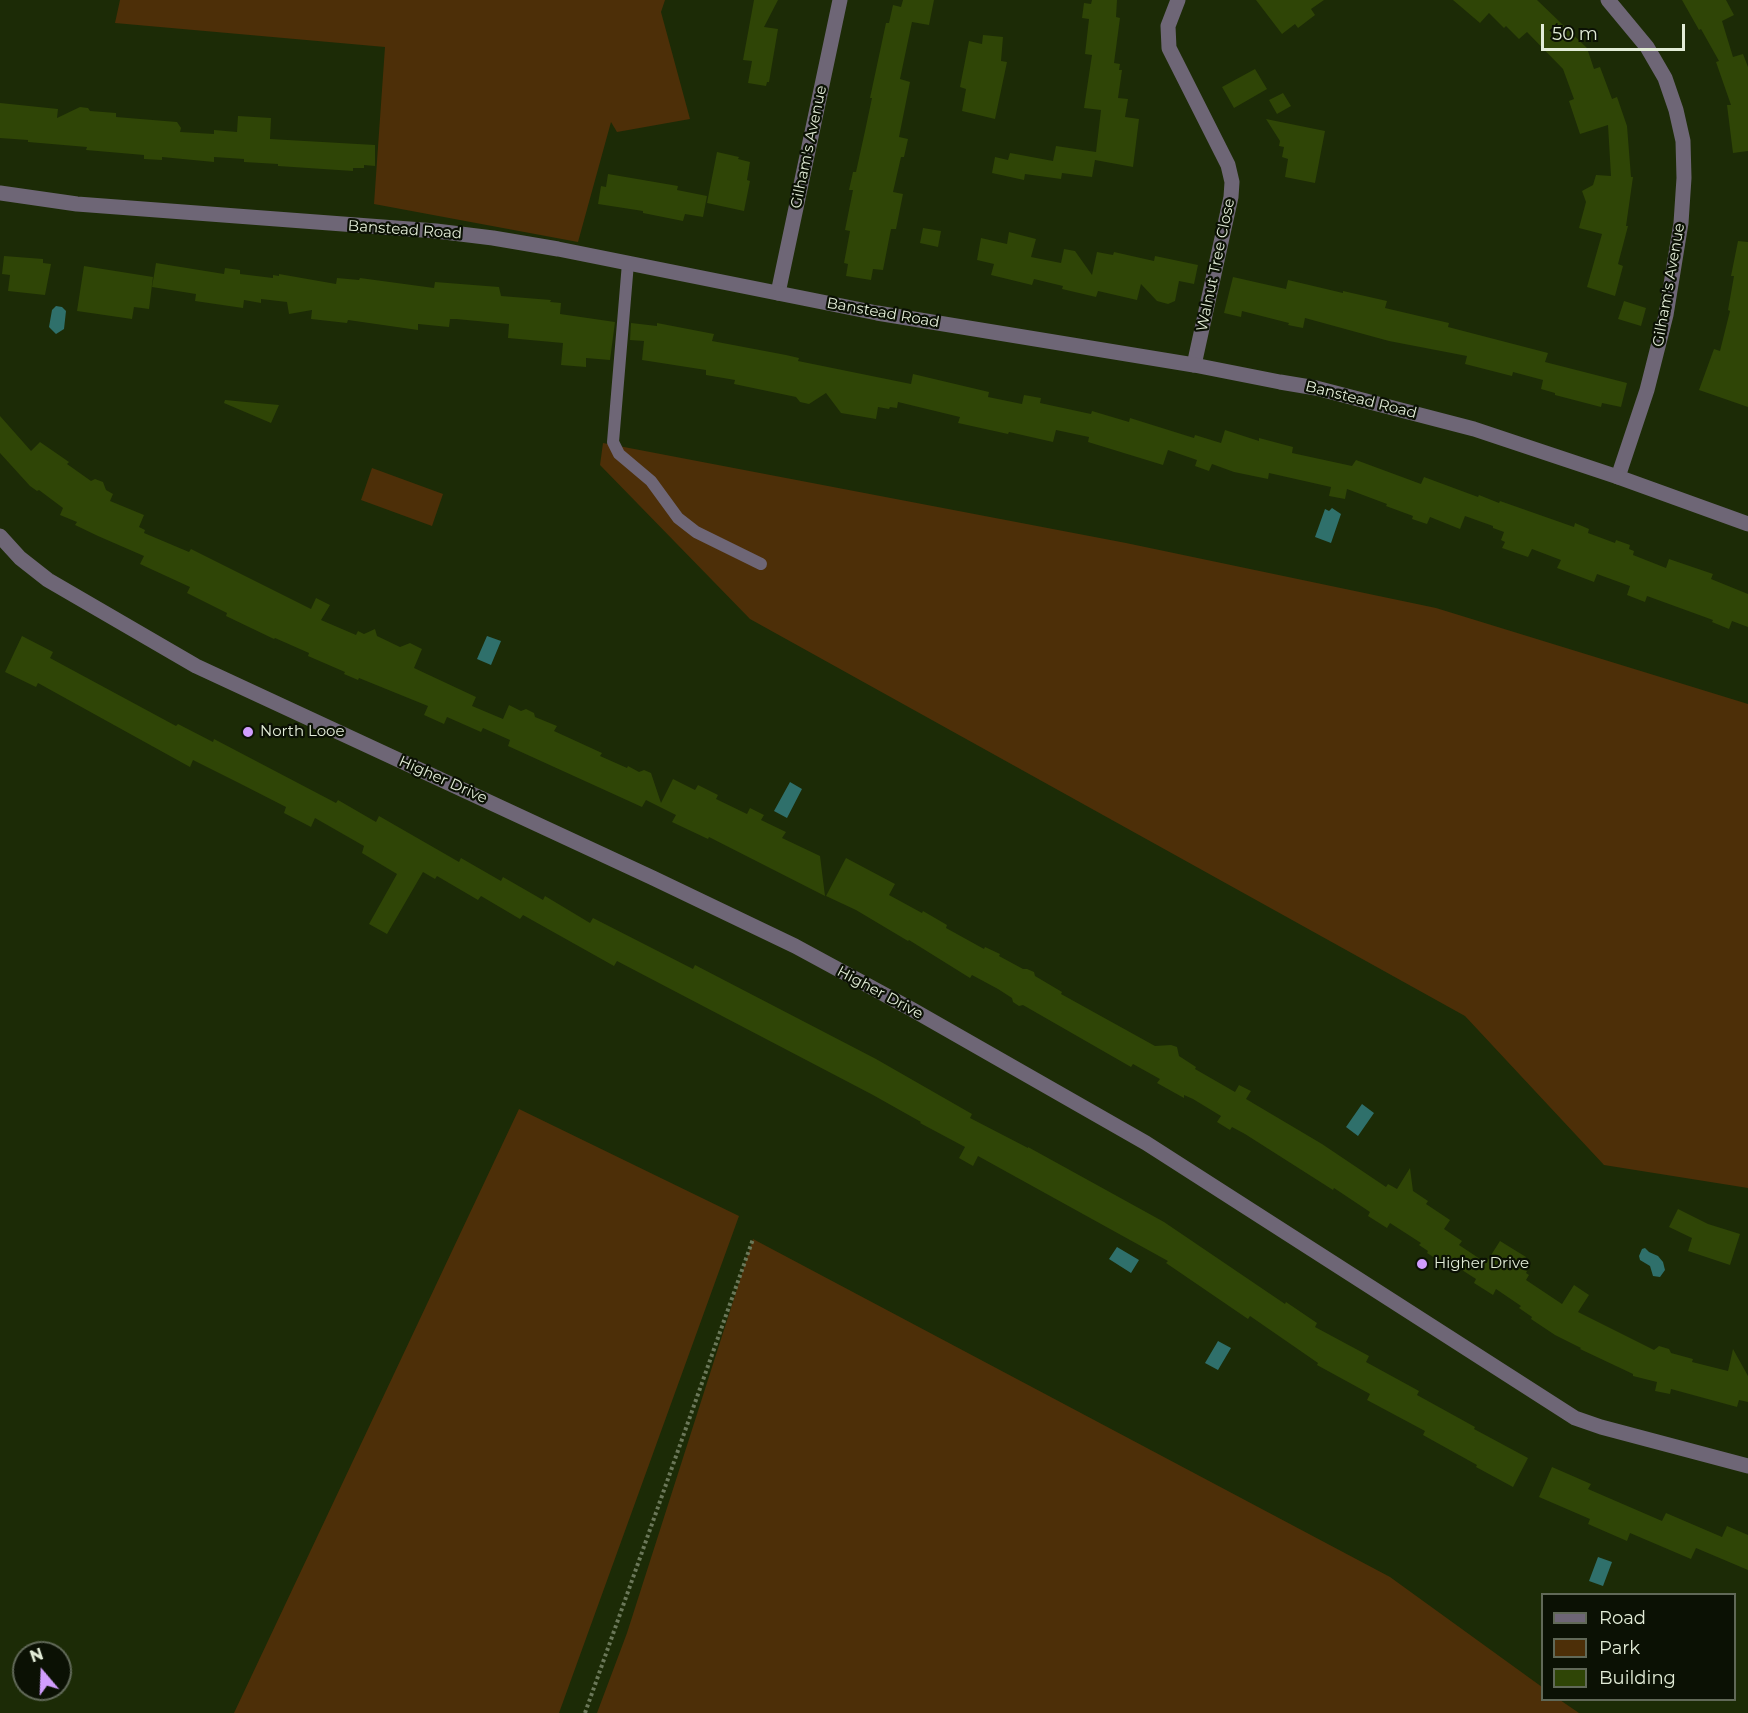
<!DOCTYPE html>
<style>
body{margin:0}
#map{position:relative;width:1748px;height:1713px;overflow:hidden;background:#1c2b06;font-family:Montserrat,sans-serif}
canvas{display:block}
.legend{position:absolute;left:1541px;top:1593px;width:195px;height:108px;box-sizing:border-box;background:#0b1104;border:2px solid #616958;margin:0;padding:8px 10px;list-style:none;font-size:18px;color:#e2ecd7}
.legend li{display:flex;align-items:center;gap:12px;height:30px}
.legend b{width:30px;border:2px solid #616958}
.north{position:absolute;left:12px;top:1641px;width:60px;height:60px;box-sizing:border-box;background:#0b1104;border:2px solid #616958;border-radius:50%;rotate:341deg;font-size:16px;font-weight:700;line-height:24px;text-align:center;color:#e2ecd7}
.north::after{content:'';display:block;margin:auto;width:21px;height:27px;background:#d19dfe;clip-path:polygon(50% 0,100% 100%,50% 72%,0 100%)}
.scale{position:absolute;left:1541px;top:24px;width:144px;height:27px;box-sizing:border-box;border:3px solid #e2ecd7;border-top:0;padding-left:8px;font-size:18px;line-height:21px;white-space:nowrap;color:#e2ecd7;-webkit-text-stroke:4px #0b1104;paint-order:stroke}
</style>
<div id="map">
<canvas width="1748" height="1713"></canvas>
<ul class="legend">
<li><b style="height:8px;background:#6e6676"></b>Road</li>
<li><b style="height:16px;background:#4d2f08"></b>Park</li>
<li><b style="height:16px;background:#2f4506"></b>Building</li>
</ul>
<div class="north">N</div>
<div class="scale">50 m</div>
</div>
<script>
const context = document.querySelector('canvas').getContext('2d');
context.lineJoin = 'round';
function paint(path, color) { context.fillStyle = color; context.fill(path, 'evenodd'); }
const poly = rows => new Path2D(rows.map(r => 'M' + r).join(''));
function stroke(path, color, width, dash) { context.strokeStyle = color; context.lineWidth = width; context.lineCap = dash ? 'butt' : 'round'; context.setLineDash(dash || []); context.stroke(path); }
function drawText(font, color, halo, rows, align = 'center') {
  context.font = font + ' Montserrat,sans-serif'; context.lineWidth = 4.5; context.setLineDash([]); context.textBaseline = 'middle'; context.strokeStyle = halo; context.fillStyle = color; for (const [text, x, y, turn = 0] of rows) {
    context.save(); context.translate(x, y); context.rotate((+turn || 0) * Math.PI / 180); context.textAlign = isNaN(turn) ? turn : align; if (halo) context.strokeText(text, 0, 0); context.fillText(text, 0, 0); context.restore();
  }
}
paint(poly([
 [120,0,665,0,661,12,690,119,617,132,611,122,578,242,374,204,385,47,115,23],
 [603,443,1126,543,1436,608,1748,704,1748,1188,1604,1165,1465,1016,750,619,600,465],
 [372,468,443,494,432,526,361,500],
 [519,1109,739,1216,559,1713,234,1713],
 [753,1239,1390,1577,1542,1687,1542,1700,1560,1700,1579,1713,597,1713,627,1633]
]), '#4d2f08');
paint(poly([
 [56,306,62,307,66,311,64,329,56,334,49,327,52,310],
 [1332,508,1341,514,1331,543,1315,537,1325,509,1329,511],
 [487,636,501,641,491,665,477,659],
 [790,782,802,789,787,818,774,811],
 [1362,1104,1374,1113,1358,1136,1346,1127],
 [1117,1247,1139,1260,1131,1273,1109,1259],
 [1645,1248,1649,1252,1658,1256,1663,1262,1665,1270,1660,1277,1653,1276,1650,1266,1640,1260,1639,1256,1642,1249],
 [1218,1341,1231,1348,1218,1370,1205,1363],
 [1598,1557,1612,1562,1603,1586,1589,1581]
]), '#2f706b');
paint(poly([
 [754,0,778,0,764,27,778,29,769,82,767,82,766,86,748,83,752,61,743,60],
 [903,0,934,0,929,25,912,22,900,79,910,82,899,137,908,139,904,157,901,157,893,192,903,194,896,229,891,229,883,270,873,269,871,280,846,276,848,264,844,263,850,231,845,230,853,190,849,190,853,172,856,172,865,131,872,98,870,98,886,23,889,23,893,5,901,7],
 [1092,0,1117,0,1116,17,1120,18,1114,63,1120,64,1119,70,1122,70,1118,98,1128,99,1125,117,1139,119,1133,167,1095,160,1092,177,1062,173,1061,179,1025,174,1024,180,992,173,995,157,1008,160,1010,153,1053,161,1056,146,1096,152,1101,110,1084,108,1092,55,1085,54,1089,19,1082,18,1084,3,1091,4],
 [1256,0,1324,0,1311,9,1315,15,1298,28,1295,24,1282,34],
 [1453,0,1537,0,1587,48,1594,69,1600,67,1612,99,1617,97,1627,126,1631,177,1633,177,1626,226,1628,226,1618,264,1623,266,1615,296,1587,287,1602,234,1579,228,1586,202,1582,191,1593,185,1596,175,1611,176,1608,125,1580,134,1569,101,1574,99,1563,69,1527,32,1519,39,1506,26,1504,28,1489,13,1480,23],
 [1682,0,1726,0,1734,15,1722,21,1733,57,1743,54,1748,67,1748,151,1733,153,1727,105,1731,105,1716,62,1719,61,1701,29,1699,30],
 [983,35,1003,37,1001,61,1007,62,995,119,962,111,966,89,960,87,969,41,982,44],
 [1255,69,1267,89,1234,108,1222,87],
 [1283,93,1291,106,1277,114,1269,100],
 [0,103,58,109,57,118,80,107,88,108,90,111,116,113,116,117,177,122,181,128,180,132,214,134,214,130,237,132,238,116,271,118,270,139,375,145,375,166,364,165,364,168,353,168,353,171,278,166,278,164,244,162,244,159,214,157,214,162,162,157,162,160,144,159,144,155,86,150,87,147,28,142,28,140,0,138],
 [1266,119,1325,131,1315,183,1285,177,1288,159,1282,157,1284,147,1279,146,1280,141],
 [717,152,739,157,738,159,750,162,747,180,750,181,744,211,707,203],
 [608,174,678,186,677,190,707,196,703,217,685,214,683,221,643,213,643,211,598,204,601,186,606,187],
 [923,228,941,231,938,247,920,243],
 [1009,232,1036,239,1031,257,1061,263,1064,249,1075,251,1092,275,1097,252,1113,255,1114,252,1154,261,1155,256,1198,265,1194,284,1179,281,1175,301,1168,304,1157,301,1141,284,1137,300,1098,291,1096,297,1062,289,1063,286,1034,279,1032,285,991,275,994,264,977,260,981,238,1007,244],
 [1738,241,1748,242,1748,407,1699,390,1714,349,1720,351,1730,311,1728,310,1734,276,1731,276],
 [4,256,43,259,43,263,51,264,45,295,8,291,10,275,2,274],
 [156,263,224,274,225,268,240,270,240,274,273,278,273,275,279,276,279,274,336,284,337,278,359,280,360,278,434,288,435,282,499,287,501,296,551,300,550,302,561,303,560,314,615,322,610,360,586,358,586,367,561,365,563,343,508,338,509,324,456,319,450,319,449,327,418,324,418,330,348,320,347,323,311,319,312,310,289,314,287,302,261,299,261,303,244,300,243,308,195,301,196,294,152,287],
 [84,266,153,277,149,309,134,307,132,319,77,311],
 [1233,277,1286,289,1288,280,1343,293,1343,291,1387,301,1385,308,1449,323,1448,327,1548,353,1545,362,1627,383,1621,407,1602,403,1601,407,1555,395,1555,393,1541,389,1543,380,1513,372,1512,376,1508,375,1465,364,1467,356,1389,341,1305,318,1303,328,1288,325,1289,323,1242,311,1241,317,1224,313],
 [1624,301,1646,308,1641,326,1618,319],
 [631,323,657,326,657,323,714,334,712,341,786,355,799,358,798,361,911,384,913,374,989,392,988,397,1022,404,1024,395,1041,398,1040,403,1091,414,1092,411,1129,422,1130,418,1194,438,1195,435,1221,443,1225,430,1259,441,1259,438,1293,447,1292,453,1352,466,1356,460,1421,484,1424,477,1478,497,1479,495,1499,503,1500,501,1574,527,1575,523,1589,529,1588,533,1615,543,1616,540,1630,545,1629,549,1634,551,1633,555,1666,568,1669,559,1713,574,1711,579,1748,594,1748,627,1732,621,1729,629,1712,622,1713,620,1647,596,1645,602,1627,595,1630,586,1597,574,1594,582,1557,568,1561,560,1532,549,1528,557,1502,548,1505,542,1501,540,1504,532,1493,528,1493,526,1465,516,1460,529,1430,517,1427,524,1412,519,1413,516,1386,506,1387,504,1347,489,1345,499,1329,496,1331,487,1269,473,1268,479,1234,472,1212,464,1209,471,1195,466,1197,460,1168,450,1163,465,1088,442,1089,437,1056,430,1053,442,1009,432,1008,434,958,423,960,417,898,402,897,408,890,407,889,409,878,407,876,419,841,413,826,393,809,404,800,402,796,397,734,384,735,380,706,375,706,370,642,360,644,341,630,340],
 [225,400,279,405,271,423,224,403],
 [0,416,31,451,40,442,69,462,67,464,91,481,95,479,103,482,106,490,113,494,110,501,144,515,139,527,145,530,144,533,189,552,191,549,311,609,316,598,330,605,321,620,356,635,358,631,364,634,375,629,377,636,400,647,410,643,422,649,414,668,476,697,472,706,503,719,509,705,521,711,526,709,534,713,535,717,557,726,554,731,602,753,600,756,627,768,628,766,639,772,644,770,651,773,661,803,673,779,695,790,698,785,718,795,716,799,747,814,750,808,764,815,761,820,786,832,782,838,820,856,825,896,709,837,708,839,672,822,676,815,646,800,642,807,508,746,510,740,483,728,481,732,447,717,444,724,424,715,428,706,359,678,358,680,344,674,345,672,308,656,309,653,275,638,274,639,226,616,227,613,187,593,190,587,140,564,144,556,98,536,75,525,77,522,60,515,63,508,39,490,37,491,30,486,0,453],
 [22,636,53,652,50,658,176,726,178,724,213,742,214,739,336,803,338,800,376,822,379,816,459,862,461,858,501,881,503,877,543,900,545,896,590,923,593,918,693,969,695,965,876,1059,972,1114,970,1118,1028,1148,1028,1147,1164,1222,1285,1304,1286,1302,1317,1323,1315,1327,1369,1356,1366,1362,1419,1391,1417,1395,1475,1427,1474,1429,1528,1458,1513,1487,1476,1467,1477,1465,1423,1435,1425,1431,1367,1400,1370,1394,1317,1365,1318,1363,1250,1316,1248,1319,1166,1263,1168,1261,978,1156,973,1166,959,1158,965,1147,920,1123,921,1122,873,1095,617,961,614,966,523,915,520,919,481,896,478,900,437,876,435,879,423,872,387,934,369,924,397,874,362,853,364,846,315,818,311,827,284,813,286,807,239,783,193,760,190,767,38,683,36,687,5,672],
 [846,858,895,884,889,895,922,913,923,911,947,925,946,928,984,949,985,947,1000,954,999,956,1023,969,1027,969,1034,972,1035,976,1062,992,1061,994,1155,1046,1171,1045,1177,1047,1179,1056,1196,1067,1195,1069,1235,1092,1239,1085,1251,1091,1246,1099,1322,1144,1386,1187,1388,1184,1397,1189,1410,1168,1413,1191,1428,1201,1426,1204,1450,1220,1444,1229,1462,1241,1459,1245,1486,1263,1500,1241,1526,1257,1520,1267,1527,1271,1526,1273,1529,1275,1526,1280,1562,1304,1574,1285,1589,1295,1578,1312,1654,1350,1659,1346,1669,1349,1671,1353,1693,1359,1692,1362,1728,1371,1733,1349,1748,1376,1748,1402,1739,1400,1737,1407,1671,1389,1670,1394,1655,1391,1657,1382,1633,1376,1633,1374,1580,1349,1581,1348,1555,1335,1531,1319,1532,1317,1519,1308,1521,1306,1496,1289,1493,1295,1474,1283,1476,1279,1448,1261,1446,1265,1427,1253,1428,1251,1419,1245,1421,1243,1390,1223,1387,1228,1368,1216,1370,1212,1334,1188,1333,1190,1245,1134,1232,1127,1230,1130,1217,1122,1221,1116,1193,1099,1184,1095,1184,1098,1157,1083,1160,1079,1133,1064,1131,1067,1023,1005,1019,1006,1013,1002,1012,998,998,989,972,975,970,978,909,940,908,941,856,910,826,896],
 [1678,1209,1708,1224,1740,1234,1730,1265,1688,1251,1692,1238,1669,1227],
 [1552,1467,1591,1484,1588,1489,1662,1521,1666,1513,1722,1537,1727,1526,1748,1535,1748,1570,1696,1548,1691,1559,1630,1533,1627,1541,1588,1524,1590,1519,1539,1497]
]), '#2f4506');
stroke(poly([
 [585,1713,753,1239]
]), '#6b7859', 4, [3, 3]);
stroke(poly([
 [628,263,613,442,619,454,651,481,678,518,696,532,761,564]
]), '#6e6676', 12);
stroke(poly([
 [1178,0,1168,26,1169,48,1228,165,1232,182,1231,197,1194,365],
 [1608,0,1647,47,1665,78,1676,110,1683,141,1684,178,1681,223,1666,315,1647,390,1618,477],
 [778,293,840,0],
 [0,536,20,558,48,580,196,666,653,878,795,946,913,1010,1146,1143,1575,1418,1601,1427,1748,1466]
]), '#6e6676', 15);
stroke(poly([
 [0,193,77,204,436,231,493,238,558,249,877,313,1194,365,1280,382,1316,388,1474,429,1618,477,1748,524]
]), '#6e6676', 15);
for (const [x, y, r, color] of [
 [248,732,6,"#d19dfe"],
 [1422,1264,6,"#d19dfe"]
]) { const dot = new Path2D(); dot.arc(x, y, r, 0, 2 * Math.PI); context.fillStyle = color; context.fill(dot); stroke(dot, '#0b1104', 2); }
drawText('15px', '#e2ecd7', '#0b1104', [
 ["Gilham's Avenue",809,147,-78],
 ["Banstead Road",405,230,4],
 ["Walnut Tree Close",1216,265,-78],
 ["Gilham's Avenue",1669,285,-80],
 ["Banstead Road",883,313,10],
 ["Banstead Road",1361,400,14],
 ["Higher Drive",443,780,24],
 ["Higher Drive",880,993,28]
]);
drawText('15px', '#e2ecd7', '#0b1104', [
 ["North Looe",260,732],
 ["Higher Drive",1434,1264]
], 'left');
</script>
